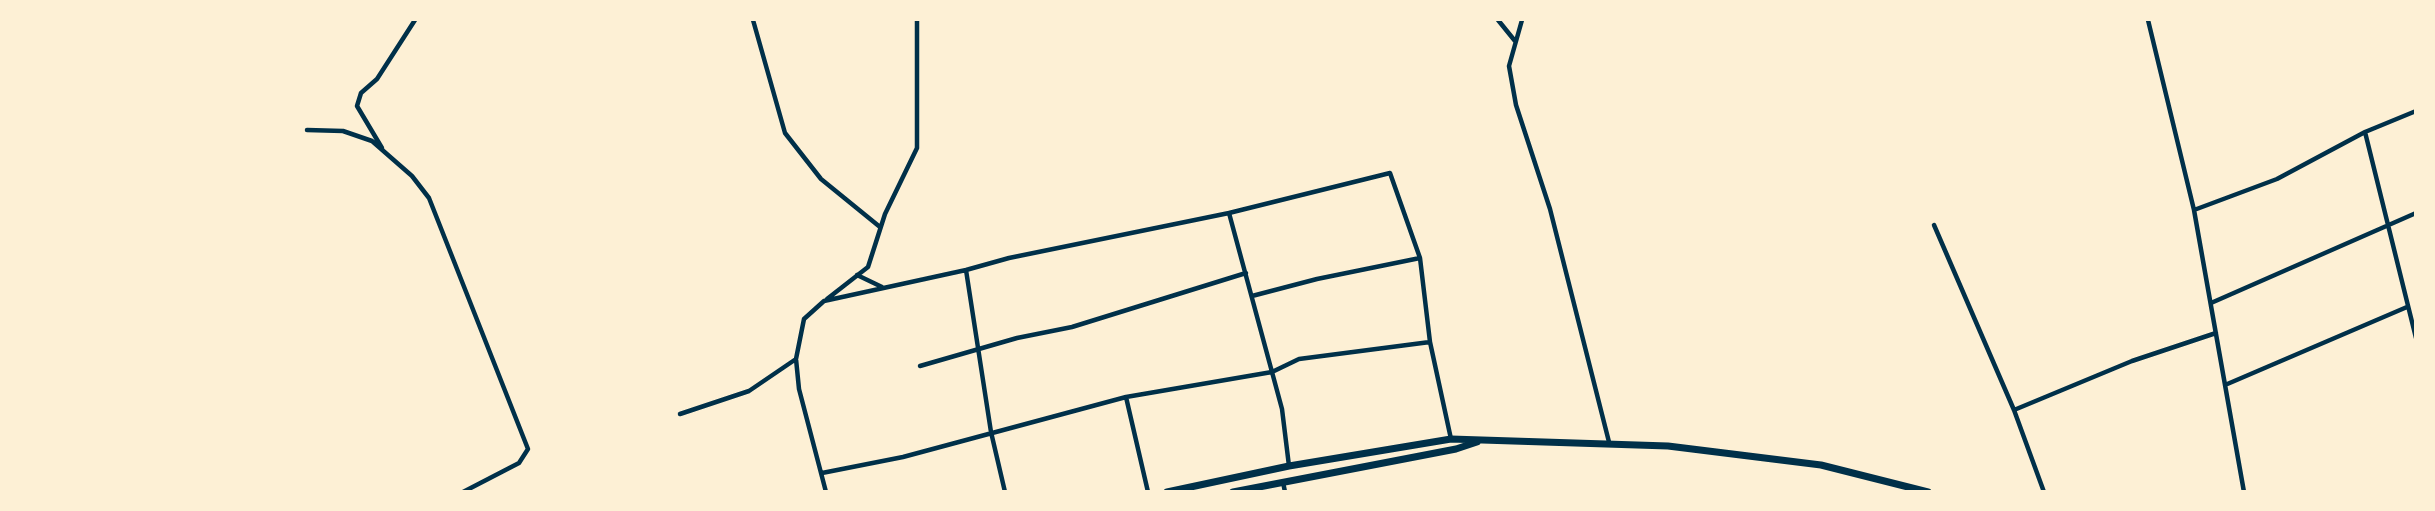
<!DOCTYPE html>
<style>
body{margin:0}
#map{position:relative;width:2435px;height:511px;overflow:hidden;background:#fdf0d5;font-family:Rubik,sans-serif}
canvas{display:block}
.frame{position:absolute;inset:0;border:21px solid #fdf0d5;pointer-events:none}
</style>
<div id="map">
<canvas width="2435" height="511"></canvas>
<div class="frame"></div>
</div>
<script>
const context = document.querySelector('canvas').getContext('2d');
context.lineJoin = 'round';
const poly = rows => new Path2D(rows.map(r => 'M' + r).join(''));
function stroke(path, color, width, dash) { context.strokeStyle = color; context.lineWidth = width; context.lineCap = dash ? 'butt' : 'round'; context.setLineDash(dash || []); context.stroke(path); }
stroke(poly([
 [753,20,785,133,821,179,880,227],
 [1498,20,1515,41],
 [1522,20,1509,66,1516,105,1550,209,1609,442],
 [2148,20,2194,210,2244,492],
 [307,130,343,131,372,141,412,176,429,198,528,449,519,463,463,492],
 [2365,132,2416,338],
 [382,148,357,106,361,93,377,79,415,20],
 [2194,210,2277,179,2365,132,2416,111],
 [1229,213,1282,409,1289,466],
 [1934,225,2014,410,2044,492],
 [1420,258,1430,342,1451,439],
 [966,270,991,432,1005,492],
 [857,275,882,287],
 [827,299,868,267,885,214,917,148,917,20],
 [2211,303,2416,213],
 [920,366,1017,338,1072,327,1246,273],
 [2225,385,2407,307],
 [1126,397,1148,492],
 [2014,410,2132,361,2216,333],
 [680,414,749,391,796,359],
 [822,473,903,457,1126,397,1272,372,1299,359,1430,342],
 [1283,482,1285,492],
 [826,492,799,389,796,359,804,319,824,301,966,270,1009,258,1229,213,1390,173,1420,258,1317,279,1252,296]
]), '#003049', 4.5);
stroke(poly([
 [1167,492,1289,466,1451,439,1668,446,1821,465,1928,492],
 [1233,492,1456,449,1477,442]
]), '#003049', 7);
</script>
